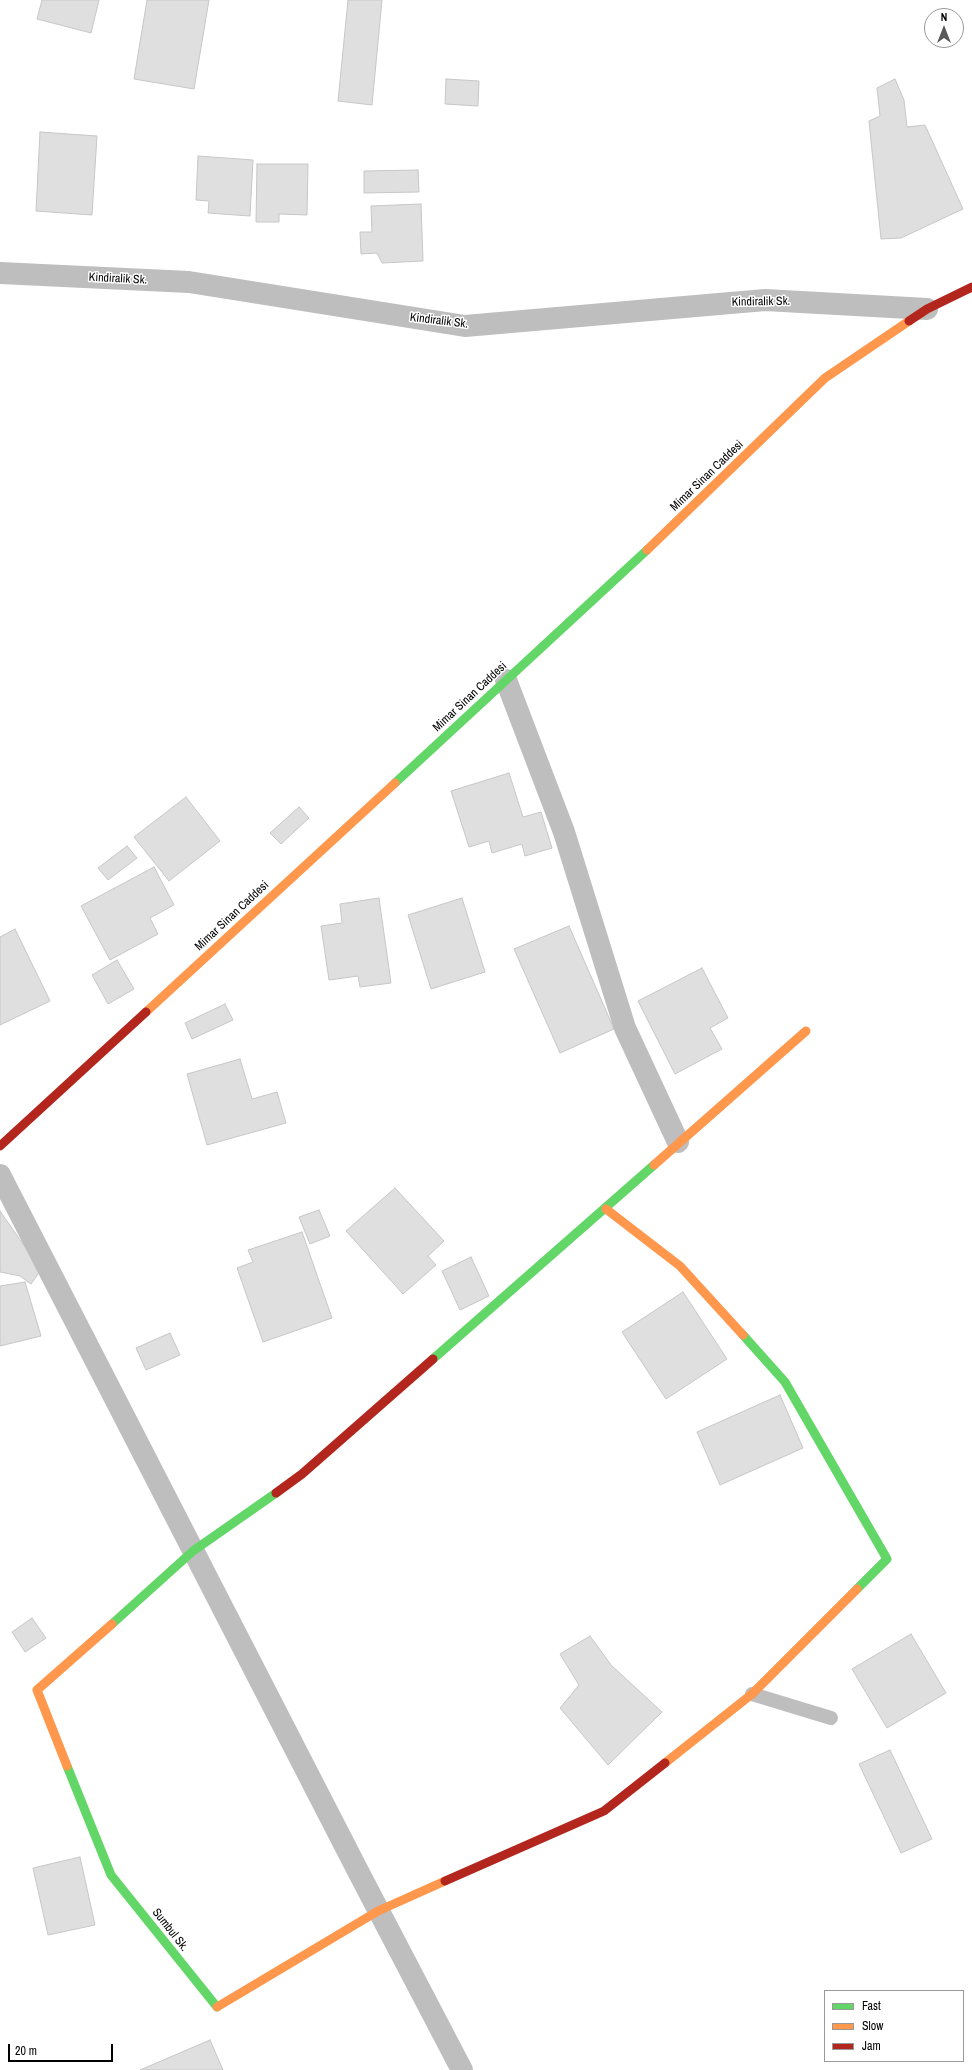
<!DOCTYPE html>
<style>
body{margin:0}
#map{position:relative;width:972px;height:2070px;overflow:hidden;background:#fff;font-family:"Archivo Narrow",sans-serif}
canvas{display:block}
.legend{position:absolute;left:824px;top:1990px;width:140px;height:72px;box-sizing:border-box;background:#fff;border:1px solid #999;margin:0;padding:5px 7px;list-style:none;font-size:12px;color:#000}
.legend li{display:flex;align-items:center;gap:8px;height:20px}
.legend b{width:20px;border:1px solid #999}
.north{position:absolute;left:924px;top:8px;width:40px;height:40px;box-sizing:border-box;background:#fff;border:1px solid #999;border-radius:50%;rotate:0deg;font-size:11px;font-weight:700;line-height:16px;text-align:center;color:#000}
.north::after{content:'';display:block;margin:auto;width:14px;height:18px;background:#595959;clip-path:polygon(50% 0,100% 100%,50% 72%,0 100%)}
.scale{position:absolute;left:8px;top:2044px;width:105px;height:18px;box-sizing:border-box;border:2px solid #000;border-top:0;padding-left:5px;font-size:12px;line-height:14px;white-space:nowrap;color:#000;-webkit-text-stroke:3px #fff;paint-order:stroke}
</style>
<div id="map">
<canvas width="972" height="2070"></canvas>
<ul class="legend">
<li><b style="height:5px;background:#63d668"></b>Fast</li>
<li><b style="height:5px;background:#ff974d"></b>Slow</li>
<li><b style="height:5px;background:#b3261e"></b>Jam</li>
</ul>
<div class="north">N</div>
<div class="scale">20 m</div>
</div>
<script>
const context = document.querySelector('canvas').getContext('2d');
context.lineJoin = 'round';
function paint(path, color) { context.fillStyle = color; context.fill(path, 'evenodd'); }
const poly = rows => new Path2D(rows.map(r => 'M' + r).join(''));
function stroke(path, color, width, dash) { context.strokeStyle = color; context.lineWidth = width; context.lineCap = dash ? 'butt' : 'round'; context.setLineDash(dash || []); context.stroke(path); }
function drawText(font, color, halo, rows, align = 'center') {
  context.font = font + ' "Archivo Narrow",sans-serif'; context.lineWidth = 3; context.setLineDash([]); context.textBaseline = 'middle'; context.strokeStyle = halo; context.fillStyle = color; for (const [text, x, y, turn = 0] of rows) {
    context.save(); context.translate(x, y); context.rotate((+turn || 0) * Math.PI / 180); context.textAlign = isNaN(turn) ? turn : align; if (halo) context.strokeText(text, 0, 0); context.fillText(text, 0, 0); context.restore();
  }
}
const building = poly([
 [42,0,99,0,91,33,37,19,42,0],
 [147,0,209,0,194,89,134,79,147,0],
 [348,0,382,0,372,105,338,101,348,0],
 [446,79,479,81,478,106,445,104,446,79],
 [895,79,904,100,907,127,925,125,963,209,901,238,881,239,869,121,880,116,877,88,895,79],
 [40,132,97,136,92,215,36,211,40,132],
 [198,156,253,160,250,216,208,213,209,201,196,200,198,156],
 [257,164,308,164,307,215,279,214,279,222,256,222,257,164],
 [418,170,419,192,364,193,364,171,418,170],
 [421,204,423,261,382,263,377,253,361,254,360,232,372,232,371,206,421,204],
 [509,773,523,817,541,812,552,848,525,856,522,844,492,853,489,841,469,847,451,791,509,773],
 [186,797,220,841,169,881,134,837,186,797],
 [299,807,309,818,281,844,270,833,299,807],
 [127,846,137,858,108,880,98,868,127,846],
 [154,867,174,905,150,918,158,934,110,960,81,906,154,867],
 [379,898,391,983,360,987,358,976,329,980,321,926,342,923,340,904,379,898],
 [462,898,485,972,431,989,408,915,462,898],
 [569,926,614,1029,560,1053,514,949,569,926],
 [15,929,50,1001,0,1025,0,937,15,929],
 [117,960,134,989,108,1004,92,975,117,960],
 [702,968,728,1018,710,1028,722,1049,675,1074,638,1001,702,968],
 [225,1004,233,1020,192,1039,185,1023,225,1004],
 [240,1059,252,1099,277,1092,286,1123,207,1145,187,1074,240,1059],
 [395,1188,444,1241,428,1256,436,1265,403,1294,346,1231,395,1188],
 [319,1210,330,1236,310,1244,299,1217,319,1210],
 [0,1211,41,1270,31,1284,20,1276,0,1272,0,1211],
 [302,1232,332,1318,263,1342,237,1268,253,1262,248,1250,302,1232],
 [471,1257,489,1296,460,1310,442,1271,471,1257],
 [25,1282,41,1336,0,1346,0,1286,25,1282],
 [683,1292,727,1359,666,1399,622,1332,683,1292],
 [170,1333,180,1355,146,1370,136,1348,170,1333],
 [780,1395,803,1448,720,1485,697,1432,780,1395],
 [32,1618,46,1638,25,1652,12,1632,32,1618],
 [911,1634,946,1693,887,1728,852,1669,911,1634],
 [590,1636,611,1665,662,1712,608,1765,560,1708,579,1685,560,1654,590,1636],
 [890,1750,932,1839,901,1853,859,1764,890,1750],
 [80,1857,95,1925,48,1935,33,1868,80,1857],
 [210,2040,223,2070,140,2070,210,2040]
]);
paint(building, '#dfdfdf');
stroke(building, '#c7c7c7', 1);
stroke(poly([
 [752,1694,831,1718]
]), '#bebebe', 14);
stroke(poly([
 [0,273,189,282,465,326,765,300,927,309],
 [506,680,564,832,625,1028,678,1142],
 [0,1175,360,1875,462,2070]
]), '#bebebe', 22);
stroke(poly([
 [395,783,647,550],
 [743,1335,785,1382,887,1559,857,1589],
 [433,1359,654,1165],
 [112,1624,193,1551,276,1493],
 [67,1766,111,1875,217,2007]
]), '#63d668', 9);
stroke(poly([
 [647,550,825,378,909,321],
 [146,1012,395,783],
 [654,1165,806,1031],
 [606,1209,680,1266,743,1335],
 [665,1763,752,1694,857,1589],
 [67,1766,37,1690,112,1624],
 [217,2007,378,1911,445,1881]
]), '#ff974d', 9);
stroke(poly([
 [909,321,927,309,972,287],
 [0,1146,146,1012],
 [276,1493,302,1474,433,1359],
 [445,1881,604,1811,665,1763]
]), '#b3261e', 9);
drawText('12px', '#000', '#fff', [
 ["Kindiralik Sk.",118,279,3],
 ["Kindiralik Sk.",761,302,-1],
 ["Kindiralik Sk.",439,321,7],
 ["Mimar Sinan Caddesi",707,476,-44],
 ["Mimar Sinan Caddesi",470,697,-43],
 ["Mimar Sinan Caddesi",232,916,-43],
 ["Sumbul Sk.",170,1930,52]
]);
</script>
